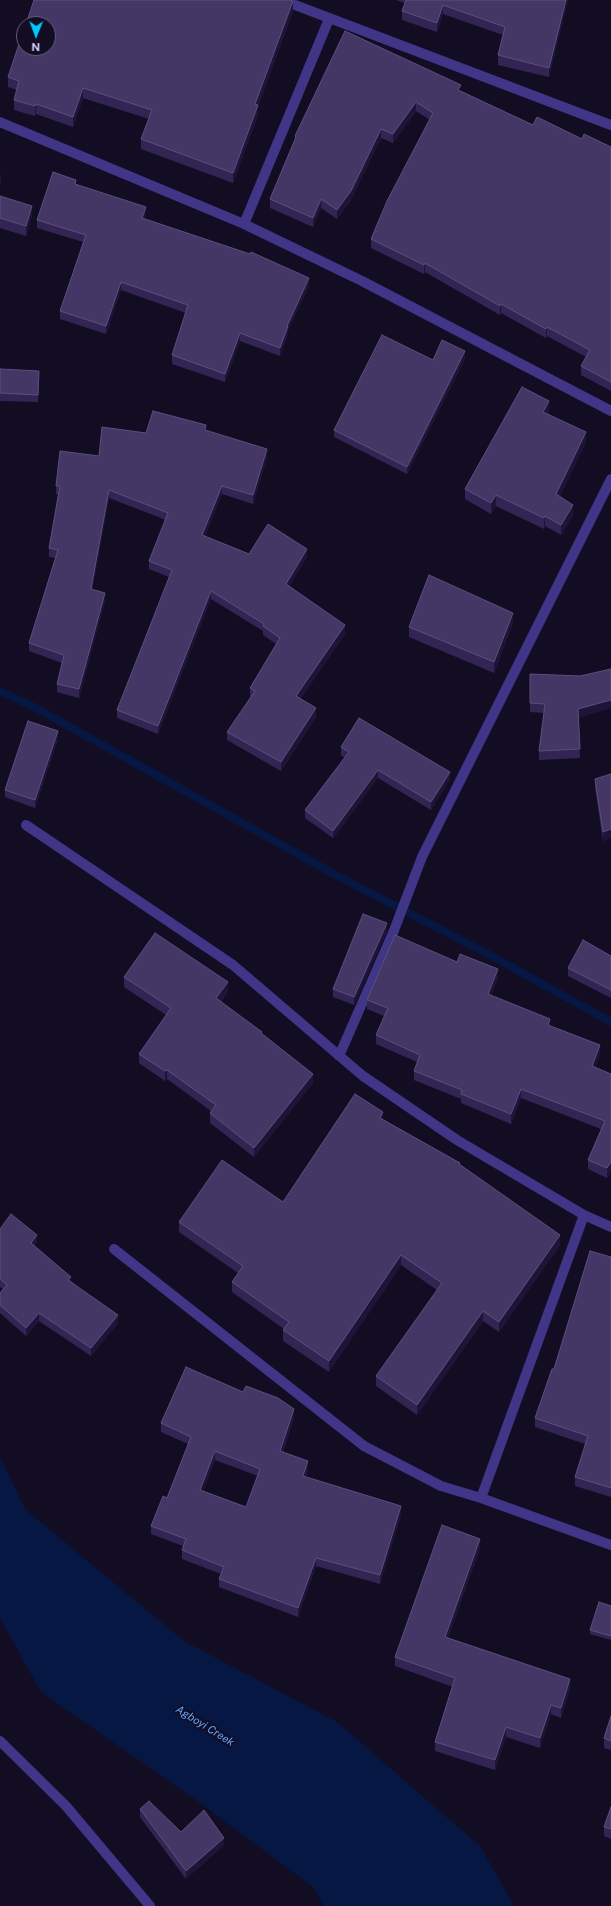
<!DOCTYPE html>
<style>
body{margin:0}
#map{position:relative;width:611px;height:1906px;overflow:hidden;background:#130d24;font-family:"Public Sans",sans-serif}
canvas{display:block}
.north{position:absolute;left:16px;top:16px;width:40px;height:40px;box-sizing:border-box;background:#130d24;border:1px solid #635b7c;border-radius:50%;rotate:181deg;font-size:11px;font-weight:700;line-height:16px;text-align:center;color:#dad0ff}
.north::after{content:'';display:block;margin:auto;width:14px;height:18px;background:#00c8fb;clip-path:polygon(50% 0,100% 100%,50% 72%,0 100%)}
</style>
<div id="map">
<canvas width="611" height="1906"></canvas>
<div class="north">N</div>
</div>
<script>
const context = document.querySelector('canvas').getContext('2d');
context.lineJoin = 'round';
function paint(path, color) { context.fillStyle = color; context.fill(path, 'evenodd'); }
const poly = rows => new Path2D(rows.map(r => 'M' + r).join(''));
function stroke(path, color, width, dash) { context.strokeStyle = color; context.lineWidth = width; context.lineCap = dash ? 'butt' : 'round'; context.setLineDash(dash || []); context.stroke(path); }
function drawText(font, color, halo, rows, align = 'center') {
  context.font = font + ' "Public Sans",sans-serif'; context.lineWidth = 4; context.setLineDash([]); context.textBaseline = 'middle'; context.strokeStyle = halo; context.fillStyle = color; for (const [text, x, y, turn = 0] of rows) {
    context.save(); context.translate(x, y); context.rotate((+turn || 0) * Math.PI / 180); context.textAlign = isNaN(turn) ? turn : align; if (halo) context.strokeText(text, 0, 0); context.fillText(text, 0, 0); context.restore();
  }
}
paint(poly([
 [0,1457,25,1509,184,1641,337,1722,480,1846,514,1906,324,1906,313,1887,199,1802,41,1692,0,1618]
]), '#071743');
stroke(poly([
 [0,691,36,708,332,873,486,953,611,1022]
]), '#071743', 8);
stroke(poly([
 [282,0,611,125],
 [0,122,244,224,362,281,611,411],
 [244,224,329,19],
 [26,825,233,965,363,1076,457,1140,584,1215,611,1227],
 [339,1056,393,933,422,857,611,479],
 [114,1249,364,1446,441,1486,481,1498,611,1545],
 [481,1498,584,1215],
 [0,1741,66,1806,150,1906]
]), '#403586', 10);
paint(poly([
 [396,0,568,0,549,77,498,65,498,55,503,35,443,14,437,32,402,20,402,11,405,3],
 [293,11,258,107,258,115,233,183,141,149,141,139,149,119,83,98,73,127,36,114,35,116,14,110,14,100,17,90,8,87,8,77],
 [461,91,533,125,582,139,611,147,611,391,581,375,581,366,586,357,547,336,546,338,501,313,500,315,425,272,424,274,371,248,371,239,430,120,416,111,393,143,381,138,351,200,337,219,321,208,313,227,270,208,270,199,295,140,295,136],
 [76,184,146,215,144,219,309,286,288,330,288,334,280,356,240,341,225,382,172,364,172,355,186,313,121,290,106,334,60,319,60,311,83,242,37,228,37,220],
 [0,196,32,216,26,236,0,228],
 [465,359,407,474,334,437,334,430,433,360],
 [0,369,39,379,38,402,0,401],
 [549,412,548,414,586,442,559,497,573,515,561,535,545,526,544,529,496,506,491,514,465,499,465,489],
 [206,431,267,457,253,504,222,494,205,536,249,554,307,557,289,586,345,634,300,699,316,717,281,771,227,740,227,732,251,697,250,696,250,688,276,644,263,635,263,631,211,599,158,734,117,718,117,710,169,577,149,569,149,561,166,520,109,498,92,590,105,601,79,698,57,692,57,684,62,663,29,651,29,643,56,558,49,557,49,548,58,495,56,494,56,486,99,456,146,433],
 [513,623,494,673,409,637,409,627],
 [530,674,580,676,578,718,580,758,539,760,539,751,544,713,530,712],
 [58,739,35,808,5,797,5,790],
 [341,747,450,779,431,810,378,778,333,838,305,818,305,810,345,758,341,755],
 [611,774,611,838,603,841,595,788,595,779],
 [387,931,354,1005,333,997,333,989],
 [611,956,611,998,568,976,568,968],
 [457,962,498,978,491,995,550,1026,600,1054,595,1067,611,1074,611,1171,607,1178,588,1169,588,1160,601,1129,521,1098,511,1124,461,1103,461,1099,414,1080,414,1071,417,1062,376,1044,376,1035,384,1016,367,1009,367,1000],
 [124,977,228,991,221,1002,262,1034,313,1083,254,1157,210,1123,210,1113,211,1111,167,1079,165,1081,139,1063,139,1054,166,1015,124,987],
 [383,1119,460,1165,560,1245,499,1332,483,1321,417,1415,376,1386,376,1376,437,1290,401,1265,329,1372,283,1341,283,1330,284,1329,232,1292,232,1282,238,1273,179,1232,179,1222,283,1202],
 [0,1229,37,1242,34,1246,71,1281,118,1323,91,1356,39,1321,26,1336,0,1313,0,1293,3,1289,0,1287],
 [611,1257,611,1497,575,1486,575,1477,585,1444,535,1427,535,1418,554,1369],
 [294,1418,283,1452,308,1470,306,1477,401,1515,380,1584,316,1566,298,1617,219,1587,219,1579,221,1574,182,1559,182,1550,183,1546,151,1534,151,1526,167,1498,188,1444,161,1432,161,1423],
 [215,1460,258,1476,246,1507,203,1491],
 [480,1548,448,1638,570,1689,561,1718,551,1714,540,1748,506,1737,495,1770,435,1751,435,1742,453,1687,395,1666,395,1657],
 [611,1606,611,1640,590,1634,590,1630],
 [611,1716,611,1750,604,1748,604,1738],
 [611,1807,611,1839,604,1836,604,1827],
 [140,1809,181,1832,224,1845,186,1879,140,1817]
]), '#332553');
paint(poly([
 [566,0,568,0,549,77,549,68],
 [293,1,293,11,258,107,258,115,233,183,233,173,255,104],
 [443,5,443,14,437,32,437,23],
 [83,88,83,98,73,127,73,117],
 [416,102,416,111,393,143,393,134],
 [36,104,36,114,35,116,35,106],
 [381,129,381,138,351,200,337,219,337,210],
 [1,174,1,184,0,186,0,175],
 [321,199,321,208,313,227,313,218],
 [32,206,32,216,26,236,26,226],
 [146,207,146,215,142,226,142,218],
 [425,263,425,272,424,274,424,265],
 [309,278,309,286,288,330,288,334,280,356,280,348,287,326],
 [121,282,121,290,106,334,106,326],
 [501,304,501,313,500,315,500,306],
 [547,327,547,336,546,338,546,329],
 [240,333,240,341,225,382,225,374],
 [465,351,465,359,407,474,407,467],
 [549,401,549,412,543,422,543,412],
 [586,432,586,442,556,505,556,494],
 [267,449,267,457,253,504,253,495],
 [222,486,222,494,202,543,202,535],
 [109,490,109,498,91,597,91,589],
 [496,495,496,506,491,514,491,503],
 [573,505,573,515,561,535,561,525],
 [545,516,545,526,544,529,544,518],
 [307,549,307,557,286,592,286,584],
 [211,591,211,599,158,734,158,726],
 [105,593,105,601,79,698,79,689],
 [513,613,513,623,494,673,494,662],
 [345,625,345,634,296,704,296,696],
 [611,700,611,708,578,718,578,709],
 [316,708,316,717,281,771,281,762],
 [58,731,58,739,35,808,35,800],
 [378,770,378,778,333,838,333,831],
 [450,772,450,779,431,810,431,802],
 [611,829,611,838,603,841,603,832],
 [387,923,387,931,354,1005,354,997],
 [498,969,498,978,488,1003,488,994],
 [228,982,228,991,216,1008,216,998],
 [550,1019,550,1029,548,1025],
 [600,1045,600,1054,592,1075,592,1066],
 [167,1070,167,1079,165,1081,165,1071],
 [313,1074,313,1083,254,1157,254,1148],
 [521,1089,521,1098,511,1124,511,1114],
 [383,1112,383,1122,380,1118],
 [611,1162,611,1171,607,1178,607,1168],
 [37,1235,37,1242,31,1250,31,1243],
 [560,1235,560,1245,499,1332,499,1322],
 [401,1255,401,1265,329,1372,329,1361],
 [483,1311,483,1321,417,1415,417,1405],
 [39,1313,39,1321,26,1336,26,1328],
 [118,1315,118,1323,91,1356,91,1348],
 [294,1409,294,1418,280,1459,280,1451],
 [215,1451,215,1460,200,1499,200,1490],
 [308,1461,308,1470,303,1484,303,1476],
 [401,1506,401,1515,380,1584,380,1575],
 [480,1539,480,1548,445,1646,445,1637],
 [316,1558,316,1566,298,1617,298,1608],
 [570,1679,570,1689,561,1718,561,1708],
 [551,1705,551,1714,540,1748,540,1738],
 [506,1727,506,1737,495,1770,495,1760],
 [224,1838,224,1845,186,1879,186,1871]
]), '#1e1438');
const building = poly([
 [34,0,289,0,293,1,255,104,258,105,233,173,141,139,152,110,83,88,73,117,36,104,35,106,14,100,19,81,8,77,24,29,24,48,48,48,48,24,26,24,34,0],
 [406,0,566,0,549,68,498,55,505,27,443,5,437,23,402,11,406,0],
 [345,31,461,85,458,90,533,125,537,117,582,139,584,134,611,147,611,382,581,366,590,350,547,327,546,329,501,304,500,306,425,263,424,265,371,239,387,201,433,113,416,102,393,134,381,129,351,191,337,210,321,199,313,218,270,199,296,137,295,136,345,31],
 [53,172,76,180,75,184,146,207,142,218,250,254,251,252,309,278,287,326,288,326,280,348,240,333,225,374,172,355,188,305,121,282,106,326,60,311,86,235,37,220,53,172],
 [0,196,32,206,26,226,0,218,0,196],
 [382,335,433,360,442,340,465,351,407,467,334,430,382,335],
 [0,369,39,371,38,395,0,393,0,369],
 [522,387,549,401,543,412,586,432,556,494,573,505,561,525,545,516,544,518,496,495,491,503,465,489,522,387],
 [153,411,206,425,205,430,267,449,253,495,222,486,202,535,249,554,268,524,307,549,286,584,345,625,296,696,316,708,281,762,227,732,255,691,250,688,280,638,263,626,264,624,211,591,158,726,117,710,172,570,149,561,168,513,109,490,91,589,105,593,79,689,57,684,64,655,29,643,58,550,49,548,60,486,56,486,60,451,99,456,102,427,146,433,153,411],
 [429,575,513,613,494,662,409,627,429,575],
 [611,669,611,700,578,709,580,749,539,751,545,704,530,703,530,674,580,676,611,669],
 [359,718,450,772,431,802,378,770,333,831,305,810,349,752,341,747,359,718],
 [28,721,58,731,35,800,5,790,28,721],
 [611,774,611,829,603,832,595,779,611,774],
 [363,914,387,923,354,997,333,989,363,914],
 [155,933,228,982,216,998,262,1032,261,1033,313,1074,254,1148,210,1113,216,1105,167,1070,165,1071,139,1054,171,1008,124,977,155,933],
 [395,935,457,962,460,954,498,969,488,994,550,1019,548,1025,600,1045,592,1066,611,1074,611,1162,607,1168,588,1160,605,1121,521,1089,511,1114,461,1094,462,1090,414,1071,420,1055,376,1035,388,1008,367,1000,395,935],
 [583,940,611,956,611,990,568,968,583,940],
 [355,1094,383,1112,380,1118,460,1163,459,1164,560,1235,499,1322,483,1311,417,1405,376,1376,442,1283,401,1255,329,1361,283,1330,289,1322,232,1282,243,1266,179,1222,222,1160,283,1202,355,1094],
 [11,1214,37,1235,31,1243,71,1277,68,1280,118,1315,91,1348,39,1313,26,1328,0,1305,0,1293,7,1285,0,1279,0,1229,11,1214],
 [590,1251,611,1257,611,1488,575,1477,588,1436,535,1418,552,1369,554,1369,590,1251],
 [186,1367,243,1392,246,1386,278,1398,294,1409,280,1451,308,1461,303,1476,401,1506,380,1575,316,1558,298,1608,219,1579,224,1567,182,1550,186,1539,151,1526,163,1496,167,1498,191,1437,161,1423,186,1367],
 [215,1451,260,1469,246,1507,200,1490,215,1451],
 [442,1525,480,1539,445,1637,570,1679,561,1708,551,1705,540,1738,506,1727,495,1760,435,1742,455,1678,395,1657,442,1525],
 [599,1602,611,1606,611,1636,590,1630,599,1602],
 [611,1716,611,1741,604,1738,611,1716],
 [149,1801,181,1832,204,1810,224,1838,186,1871,140,1809,149,1801],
 [611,1807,611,1829,604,1827,611,1807]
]);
paint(building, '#453765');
stroke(building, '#5c4f7e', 1);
drawText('italic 11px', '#5ea4ff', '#130d24', [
 ["Agboyi Creek",205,1726,32]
]);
</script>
